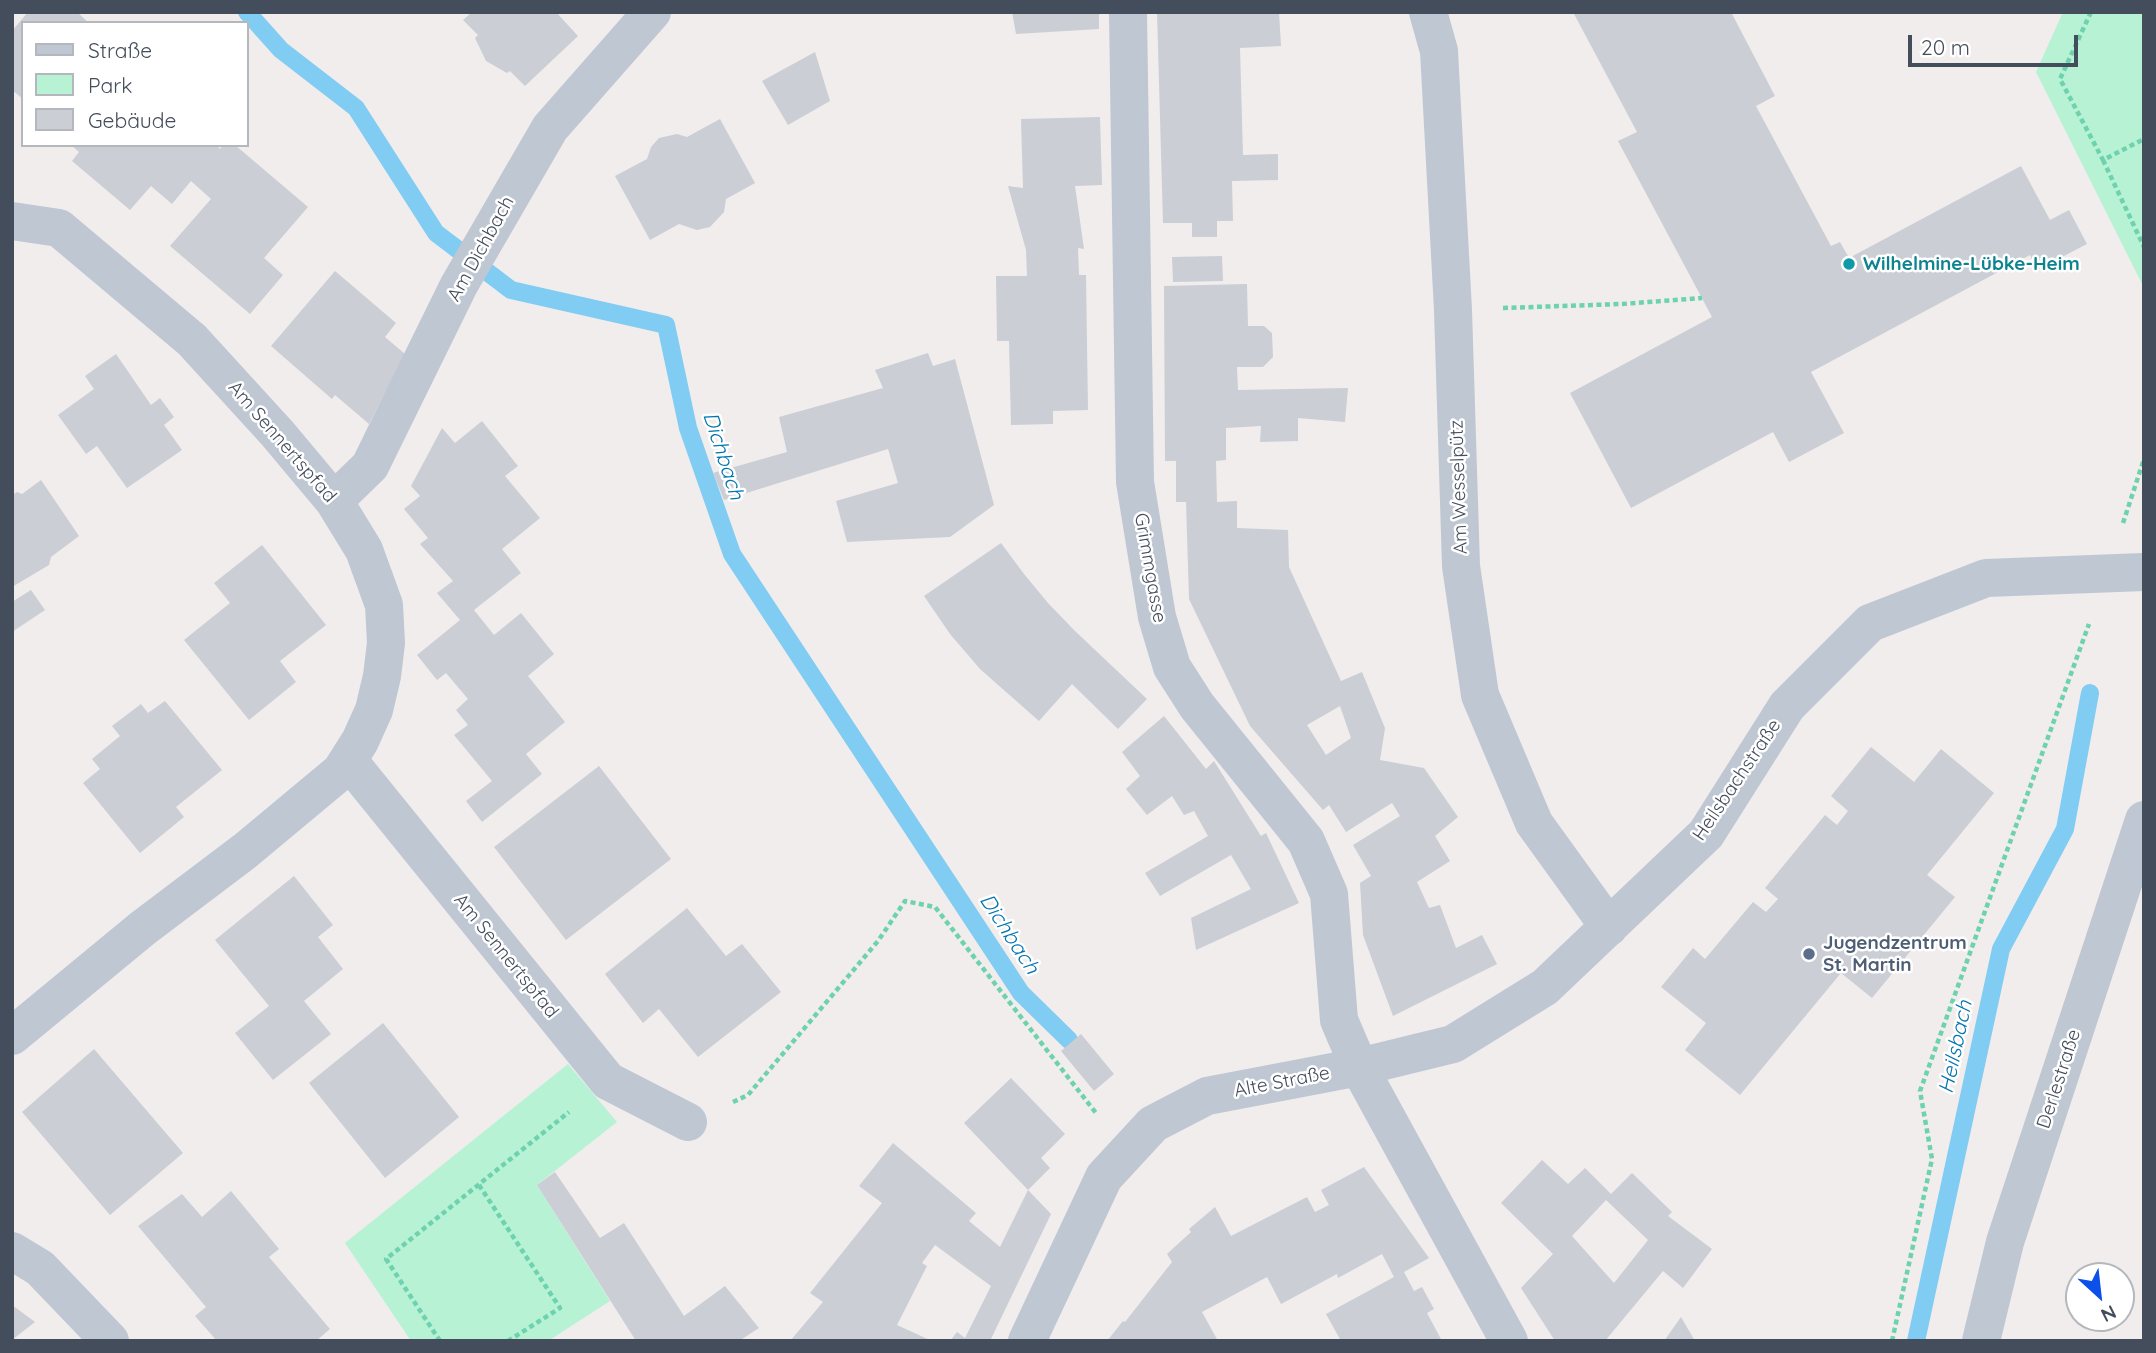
<!DOCTYPE html>
<meta charset="utf-8">
<style>
body{margin:0}
#map{position:relative;width:2156px;height:1353px;overflow:hidden;background:#f0edec;font-family:Quicksand,sans-serif}
canvas{display:block}
.frame{position:absolute;inset:0;border:14px solid #444d5b;pointer-events:none}
.legend{position:absolute;left:21px;top:21px;width:228px;height:126px;box-sizing:border-box;background:#fff;border:2px solid #b4b8bd;margin:0;padding:9px 12px;list-style:none;font-size:21px;color:#444d5b}
.legend li{display:flex;align-items:center;gap:14px;height:35px}
.legend b{width:35px;border:2px solid #b4b8bd}
.north{position:absolute;left:2065px;top:1262px;width:70px;height:70px;box-sizing:border-box;background:#fff;border:2px solid #b4b8bd;border-radius:50%;rotate:153deg;font-size:19px;font-weight:700;line-height:28px;text-align:center;color:#444d5b}
.north::after{content:'';display:block;margin:auto;width:24px;height:32px;background:#0c50ea;clip-path:polygon(50% 0,100% 100%,50% 72%,0 100%)}
.scale{position:absolute;left:1908px;top:35px;width:170px;height:32px;box-sizing:border-box;border:4px solid #444d5b;border-top:0;padding-left:9px;font-size:21px;line-height:24px;white-space:nowrap;color:#444d5b;-webkit-text-stroke:5px #fff;paint-order:stroke}
</style>
<div id="map">
<canvas width="2156" height="1353"></canvas>
<div class="frame"></div>
<ul class="legend">
<li><b style="height:9px;background:#bfc7d3"></b>Straße</li>
<li><b style="height:19px;background:#b7f2d5"></b>Park</li>
<li><b style="height:19px;background:#cbced5"></b>Gebäude</li>
</ul>
<div class="north">N</div>
<div class="scale">20 m</div>
</div>
<script>
const context = document.querySelector('canvas').getContext('2d');
context.lineJoin = 'round';
function paint(path, color) { context.fillStyle = color; context.fill(path, 'evenodd'); }
const poly = rows => new Path2D(rows.map(r => 'M' + r).join(''));
function stroke(path, color, width, dash) { context.strokeStyle = color; context.lineWidth = width; context.lineCap = dash ? 'butt' : 'round'; context.setLineDash(dash || []); context.stroke(path); }
function drawText(font, color, halo, rows, align = 'center') {
  context.font = font + ' Quicksand,sans-serif'; context.lineWidth = 5; context.setLineDash([]); context.textBaseline = 'middle'; context.strokeStyle = halo; context.fillStyle = color; for (const [text, x, y, turn = 0] of rows) {
    context.save(); context.translate(x, y); context.rotate((+turn || 0) * Math.PI / 180); context.textAlign = isNaN(turn) ? turn : align; if (halo) context.strokeText(text, 0, 0); context.fillText(text, 0, 0); context.restore();
  }
}
paint(poly([
 [2063,12,2144,12,2144,288,2036,72],
 [568,1064,617,1122,537,1185,610,1301,548,1341,411,1341,345,1243]
]), '#b7f2d5');
stroke(poly([
 [247,12,281,50,356,108,436,233,511,290,666,325,688,428,732,554,1021,993,1069,1040],
 [1916,1341,2001,949,2065,829,2090,693]
]), '#80ccf2', 18);
paint(poly([
 [28,12,77,12,89,23,23,23,23,99,12,90,12,31],
 [472,12,556,12,578,36,525,86,510,71,507,73,486,61,475,38,478,35,463,20],
 [1012,12,1099,12,1099,29,1016,34],
 [1157,12,1279,12,1281,46,1240,48,1243,155,1278,154,1278,180,1232,181,1233,221,1217,221,1217,237,1192,237,1192,223,1163,223],
 [1573,12,1731,12,1775,96,1756,106,1831,246,1840,242,1849,258,2021,166,2050,220,2069,210,2087,244,2037,270,2030,255,1811,372,1844,433,1789,462,1773,432,1631,508,1570,393,1712,317,1618,141,1637,132],
 [815,52,830,101,788,125,762,81],
 [1100,117,1102,185,1075,186,1084,249,1078,248,1079,275,1086,275,1088,410,1053,411,1053,424,1011,425,1009,341,997,341,996,276,1027,276,1026,250,1008,186,1023,188,1021,119],
 [720,119,755,183,726,199,724,212,710,227,697,230,679,224,650,240,615,176,647,159,651,147,659,138,677,134,687,137],
 [71,145,216,145,220,149,223,145,235,145,308,207,264,258,283,275,250,314,170,246,211,199,191,181,172,204,151,186,130,210,72,161,79,152],
 [1222,256,1223,281,1173,282,1172,257],
 [335,271,396,323,385,337,405,354,369,424,335,395,332,399,271,346],
 [1247,284,1248,326,1264,326,1272,333,1273,357,1263,367,1237,367,1238,390,1348,388,1345,422,1298,418,1298,441,1260,442,1261,426,1226,428,1226,460,1216,461,1217,502,1237,501,1237,528,1288,530,1289,567,1341,681,1362,672,1385,728,1380,760,1424,768,1458,817,1435,836,1450,861,1417,882,1429,908,1440,905,1456,948,1482,935,1497,964,1393,1016,1363,935,1360,883,1371,876,1353,845,1400,816,1392,803,1346,832,1329,805,1323,810,1250,726,1189,599,1186,502,1176,502,1176,461,1165,461,1164,286],
 [1340,706,1351,738,1326,755,1307,725],
 [928,353,933,366,955,359,994,505,950,537,847,542,836,501,898,483,888,449,724,500,713,473,787,452,779,417,883,388,875,370],
 [116,354,151,405,160,398,174,417,164,425,182,450,127,488,97,446,86,454,58,415,94,389,85,376],
 [482,421,518,466,505,476,540,518,502,549,521,573,474,610,494,635,521,613,554,654,528,676,565,722,526,754,542,774,482,822,466,801,492,781,454,735,468,725,456,710,468,699,446,673,437,680,417,655,460,620,437,593,453,581,420,544,428,538,404,509,420,496,411,486,442,428,455,443],
 [41,480,79,536,51,557,49,565,12,587,12,495,17,492,22,494],
 [1001,543,1024,574,1048,603,1075,631,1147,699,1118,729,1072,684,1039,721,980,669,950,634,924,596],
 [262,545,326,625,280,661,296,682,249,720,184,640,230,603,214,583],
 [31,590,45,610,12,632,12,602],
 [165,701,222,770,176,807,184,817,140,853,83,783,100,769,92,759,120,736,112,726,141,704,148,713],
 [1164,716,1206,769,1214,761,1261,836,1266,833,1299,903,1196,950,1191,918,1251,889,1231,855,1160,896,1145,873,1208,836,1194,811,1184,815,1172,796,1147,815,1126,789,1140,776,1122,752],
 [1871,747,1914,782,1941,749,1994,793,1927,875,1955,897,1872,998,1841,973,1740,1095,1685,1050,1706,1023,1661,987,1693,948,1705,959,1753,902,1766,912,1778,899,1765,888,1825,815,1837,825,1848,811,1831,796],
 [599,766,671,859,566,940,494,847],
 [294,876,333,925,318,937,343,969,304,1001,331,1034,273,1080,235,1033,269,1006,215,940],
 [687,908,726,956,742,944,781,992,698,1057,659,1009,643,1023,605,974],
 [383,1023,459,1117,385,1178,309,1083],
 [1081,1034,1114,1074,1094,1091,1061,1051],
 [94,1049,183,1153,110,1215,22,1112],
 [1011,1078,1065,1134,1041,1158,1050,1168,1028,1190,964,1123],
 [893,1143,976,1213,969,1221,1000,1247,1028,1190,1051,1214,990,1341,950,1341,957,1332,965,1338,991,1286,935,1245,922,1263,927,1266,897,1325,932,1341,790,1341,823,1302,810,1293,882,1203,859,1186],
 [1542,1160,1568,1184,1585,1168,1611,1194,1632,1173,1672,1212,1668,1216,1712,1249,1683,1288,1663,1271,1605,1341,1555,1341,1521,1288,1553,1254,1501,1203],
 [1606,1200,1648,1240,1614,1283,1572,1236],
 [1364,1167,1429,1258,1404,1272,1414,1291,1422,1287,1434,1309,1427,1313,1442,1341,1341,1341,1326,1314,1394,1277,1382,1254,1338,1278,1337,1274,1281,1304,1267,1277,1202,1312,1218,1341,1107,1341,1123,1321,1125,1322,1172,1262,1167,1254,1191,1232,1189,1229,1215,1207,1231,1236,1307,1197,1315,1212,1329,1205,1321,1190],
 [555,1172,600,1238,624,1223,684,1316,725,1286,759,1328,739,1341,636,1341,537,1185],
 [231,1191,279,1249,269,1257,330,1329,316,1341,217,1341,195,1316,206,1307,138,1226,182,1194,202,1217],
 [12,1305,35,1322,12,1340],
 [1681,1317,1695,1341,1664,1341]
]), '#cbced5');
stroke(poly([
 [2091,12,2060,79,2103,160,2144,139],
 [2103,160,2144,247],
 [1503,308,1622,304,1702,298],
 [2123,523,2144,459],
 [733,1102,748,1095,878,941,905,901,935,907,1096,1113],
 [479,1185,560,1308,508,1341],
 [440,1341,386,1259,569,1112],
 [1892,1341,1932,1159,1920,1091,2089,624]
]), '#6dd2ad', 4.5, [5, 3.5]);
stroke(poly([
 [1128,12,1135,482,1157,617,1172,667,1197,706,1306,841,1329,894,1339,1020,1359,1067,1509,1341],
 [1428,12,1439,51,1453,310,1461,566,1480,695,1534,823,1609,927],
 [12,221,59,228,192,340,277,433,334,501,364,550,384,605,386,643,382,676,374,710,360,741,341,771,245,851,143,928,12,1036],
 [334,501,370,466,459,285,550,128,652,12],
 [348,760,608,1081,688,1122],
 [12,1251,40,1268,110,1341],
 [1027,1341,1104,1177,1153,1124,1207,1096,1359,1067,1453,1044,1545,987,1706,834,1787,706,1870,623,1986,578,2144,572]
]), '#bfc7d3', 38);
stroke(poly([
 [1981,1341,2005,1242,2144,820]
]), '#bfc7d3', 38);
for (const [x, y, r, color] of [
 [1849,264,7,"#0f9aa8"],
 [1809,954,7,"#5c6f8a"]
]) { const dot = new Path2D(); dot.arc(x, y, r, 0, 2 * Math.PI); context.fillStyle = color; context.fill(dot); stroke(dot, '#fff', 2.5); }
drawText('19px', '#444d5b', '#fff', [
 ["Am Dichbach",481,249,-61],
 ["Am Sennertspfad",282,442,49],
 ["Am Wesselpütz",1459,487,-92],
 ["Grimmgasse",1150,568,80],
 ["Heilsbachstraße",1737,780,-56],
 ["Am Sennertspfad",506,956,51],
 ["Derlestraße",2059,1079,-72],
 ["Alte Straße",1282,1082,-11]
]);
drawText('bold 19px', '#0d838f', '#fff', [
 ["Wilhelmine-Lübke-Heim",1863,264]
], 'left');
drawText('bold 19px', '#4e5e75', '#fff', [
 ["Jugendzentrum",1823,943],
 ["St. Martin",1823,965]
], 'left');
drawText('italic 21px', '#0275b0', '#fff', [
 ["Dichbach",723,456,72],
 ["Dichbach",1009,934,57],
 ["Heilsbach",1956,1047,-78]
]);
</script>
